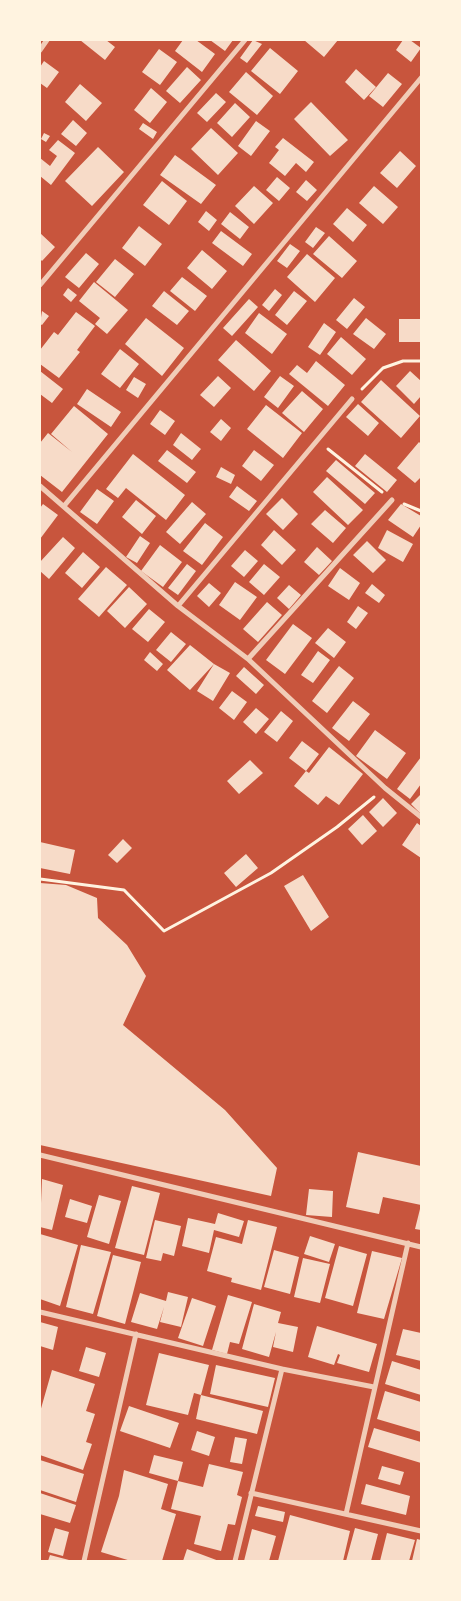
<!DOCTYPE html>
<style>
body{margin:0}
#map{position:relative;width:461px;height:1601px;overflow:hidden;background:#c8553d;font-family:Montserrat,sans-serif}
canvas{display:block}
.frame{position:absolute;inset:0;border:41px solid #fff3e0;pointer-events:none}
</style>
<div id="map">
<canvas width="461" height="1601"></canvas>
<div class="frame"></div>
</div>
<script>
const context = document.querySelector('canvas').getContext('2d');
context.lineJoin = 'round';
function paint(path, color) { context.fillStyle = color; context.fill(path, 'evenodd'); }
const poly = rows => new Path2D(rows.map(r => 'M' + r).join(''));
function stroke(path, color, width, dash) { context.strokeStyle = color; context.lineWidth = width; context.lineCap = dash ? 'butt' : 'round'; context.setLineDash(dash || []); context.stroke(path); }
paint(poly([
 [80,40,106,40,115,47,105,60],
 [183,40,196,40,215,54,202,72,175,51],
 [210,40,233,40,225,51],
 [253,40,262,44,247,63,240,58],
 [304,40,338,40,324,57],
 [403,40,410,40,421,48,411,62,396,50],
 [270,48,298,71,280,94,251,71],
 [159,49,177,62,160,85,142,72],
 [44,61,59,72,47,88,40,83,40,67],
 [187,67,201,80,180,103,166,91],
 [356,69,376,87,364,100,345,82],
 [246,72,273,96,257,115,229,92],
 [388,73,402,84,383,107,369,96],
 [80,84,102,103,86,121,65,102],
 [151,88,167,102,150,123,134,110],
 [216,93,226,102,207,122,197,113],
 [311,102,348,140,330,156,294,119],
 [235,103,250,117,232,137,217,123],
 [73,120,87,133,76,146,61,134],
 [256,121,270,131,251,156,238,146],
 [143,123,157,132,153,139,139,129],
 [211,128,238,153,218,175,191,149],
 [44,133,50,136,46,142,41,139],
 [283,138,314,162,306,172,296,163,285,176,269,163,279,150,275,147],
 [58,140,75,153,51,185,40,176,40,158,50,166,57,156,49,150],
 [98,147,124,172,92,206,65,181],
 [400,151,416,166,397,188,380,173],
 [175,155,216,185,201,204,160,175],
 [277,177,290,188,279,201,266,190],
 [306,180,317,190,307,201,296,192],
 [162,181,187,201,169,225,143,205],
 [254,186,273,203,254,224,235,206],
 [374,186,398,207,383,224,359,203],
 [347,208,367,225,353,242,333,224],
 [206,211,217,220,209,231,198,222],
 [230,212,249,227,240,239,221,224],
 [139,226,162,244,145,266,122,248],
 [316,227,325,233,313,248,305,242],
 [221,231,252,254,243,266,212,243],
 [40,233,55,247,42,261,40,259],
 [329,236,357,261,342,278,313,254],
 [290,244,300,251,287,268,277,261],
 [202,250,227,271,212,289,187,268],
 [86,253,99,264,79,288,65,277],
 [307,254,335,278,315,302,287,277],
 [115,259,134,274,115,297,96,282],
 [182,277,207,296,195,311,170,291],
 [94,282,128,310,107,334,95,324,100,318,79,301],
 [68,288,77,295,71,302,63,295],
 [275,289,282,295,269,311,262,305],
 [164,291,189,311,177,325,152,306],
 [294,291,307,301,287,325,275,315],
 [354,298,365,307,347,329,336,320],
 [249,299,258,307,232,336,223,328],
 [42,311,49,316,42,325,40,324],
 [76,312,95,326,77,350,80,352,59,378,40,364,40,350,54,332,58,335],
 [259,313,287,334,272,354,245,333],
 [146,318,184,348,162,376,125,344],
 [366,318,386,334,374,349,353,334],
 [399,319,421,319,421,342,399,342],
 [324,323,336,332,320,355,308,347],
 [341,337,366,359,352,375,327,354],
 [236,340,271,371,254,391,218,360],
 [120,349,139,364,120,388,101,374],
 [316,361,345,385,328,406,289,374,297,365,307,373],
 [40,371,63,389,52,403,40,394],
 [410,371,421,381,421,396,414,404,396,386],
 [218,376,231,388,214,407,200,395],
 [280,376,294,386,278,408,264,397],
 [134,377,146,384,138,398,126,390],
 [381,380,420,416,401,438,361,402],
 [87,389,121,412,111,427,77,404],
 [302,391,323,409,304,432,282,413],
 [358,404,379,423,368,436,346,417],
 [266,405,302,433,283,458,247,429],
 [74,406,108,434,62,492,40,475,40,443,48,433,72,452,51,434],
 [160,410,175,421,165,435,150,424],
 [221,419,231,428,221,441,210,432],
 [181,433,201,449,192,460,173,445],
 [419,442,421,444,421,477,415,483,397,468],
 [167,450,196,472,187,483,158,461],
 [254,450,274,465,261,481,242,466],
 [133,454,185,495,166,520,126,488,118,498,106,489],
 [365,454,397,480,387,492,355,466],
 [336,460,375,493,365,504,326,471],
 [221,467,235,475,231,484,216,477],
 [327,477,363,510,348,525,313,492],
 [237,486,257,501,249,511,229,497],
 [97,489,114,501,97,524,80,512],
 [282,498,298,514,283,530,266,514],
 [136,500,156,516,142,534,122,517],
 [192,502,206,514,180,544,166,532],
 [43,504,58,515,40,539,40,508],
 [401,504,421,516,421,525,413,537,388,520],
 [325,510,346,528,333,543,311,524],
 [205,523,223,537,202,565,183,551],
 [274,530,296,550,282,565,261,545],
 [387,530,413,544,403,562,378,548],
 [140,536,150,543,137,563,126,557],
 [63,537,75,548,49,579,40,571,40,562],
 [367,541,386,560,373,573,353,555],
 [160,545,182,562,163,587,141,571],
 [317,547,332,561,319,575,304,562],
 [245,550,258,561,244,577,231,566],
 [83,552,100,567,82,588,65,573],
 [187,564,196,571,178,595,168,588],
 [264,564,280,577,264,595,249,582],
 [106,567,127,585,99,617,78,599],
 [340,568,360,583,349,600,328,586],
 [235,582,257,597,240,620,219,605],
 [209,583,221,593,209,607,197,596],
 [372,584,385,595,379,603,365,593],
 [289,585,301,595,289,609,277,598],
 [129,587,147,604,125,628,107,611],
 [267,602,282,615,258,642,243,629],
 [358,606,368,613,356,629,347,622],
 [149,609,165,622,148,642,132,629],
 [293,624,312,638,285,674,266,660],
 [328,628,346,642,334,658,315,643],
 [171,632,186,644,171,662,156,650],
 [190,645,214,664,190,690,167,670],
 [318,651,330,660,313,683,301,675],
 [150,652,163,664,157,671,144,660],
 [214,664,230,673,213,701,197,691],
 [339,666,354,678,327,713,312,701],
 [244,667,264,685,256,694,236,676],
 [232,691,247,702,234,720,219,708],
 [353,701,370,714,349,741,332,728],
 [256,708,269,719,256,734,243,722],
 [281,711,293,721,277,742,264,732],
 [375,730,406,753,387,779,356,756],
 [302,741,319,754,306,771,289,758],
 [329,747,363,774,339,805,326,796,318,805,294,786,306,771,309,773],
 [421,757,421,784,410,799,397,789],
 [250,760,263,773,239,794,227,781],
 [421,794,421,814,411,804],
 [383,798,397,813,383,827,369,812],
 [363,815,377,831,362,845,348,829],
 [417,823,421,826,421,858,402,845],
 [123,839,132,848,117,863,108,855],
 [40,842,75,850,70,874,40,868],
 [246,854,258,868,236,887,224,873],
 [303,875,329,917,311,931,284,886],
 [40,883,66,885,97,898,98,918,127,945,146,976,123,1025,225,1110,277,1168,271,1196,40,1145],
 [358,1152,421,1166,421,1230,415,1229,421,1205,383,1197,379,1214,346,1207],
 [42,1179,63,1185,52,1230,40,1227],
 [132,1186,160,1193,144,1255,115,1248],
 [309,1189,333,1191,332,1217,306,1215],
 [99,1195,121,1201,109,1244,87,1237],
 [70,1199,92,1206,87,1223,65,1217],
 [218,1213,244,1221,239,1237,214,1230,209,1253,182,1246,188,1218,215,1224],
 [155,1220,181,1226,174,1256,163,1253,161,1261,146,1258],
 [248,1220,277,1227,261,1290,231,1282,232,1278,207,1271,216,1237,242,1244],
 [40,1234,78,1245,60,1306,40,1299],
 [310,1236,335,1244,329,1262,304,1254],
 [81,1245,111,1252,93,1314,66,1307],
 [339,1246,367,1254,353,1306,325,1298],
 [274,1250,299,1257,290,1294,264,1287],
 [372,1251,402,1258,384,1319,357,1313],
 [113,1255,141,1262,125,1324,97,1316],
 [303,1258,330,1264,320,1303,294,1297],
 [168,1292,188,1297,181,1327,160,1322,164,1307,157,1329,131,1322,140,1293,166,1301],
 [228,1295,252,1302,239,1344,230,1342,227,1354,212,1350],
 [192,1298,216,1306,203,1346,178,1338],
 [254,1304,281,1312,278,1323,298,1327,293,1352,273,1347,276,1332,269,1357,242,1349],
 [40,1322,58,1327,53,1350,40,1346],
 [317,1326,377,1344,369,1372,337,1363,340,1355,338,1354,334,1365,308,1357],
 [403,1329,421,1333,421,1361,396,1355],
 [86,1347,106,1353,99,1377,79,1371],
 [159,1353,209,1365,201,1395,194,1393,188,1415,146,1405],
 [392,1361,421,1370,421,1395,385,1384],
 [216,1365,275,1378,268,1407,210,1394],
 [52,1370,95,1384,86,1411,95,1414,86,1442,92,1444,83,1470,40,1455,40,1412],
 [385,1391,421,1402,421,1432,377,1419],
 [201,1395,263,1411,257,1434,196,1419],
 [129,1406,179,1423,170,1448,120,1431],
 [374,1428,421,1442,421,1463,368,1447],
 [197,1431,215,1437,209,1456,191,1450],
 [235,1437,247,1439,242,1464,230,1462],
 [154,1455,183,1462,178,1481,149,1473],
 [40,1460,84,1474,76,1502,40,1490],
 [209,1464,243,1472,237,1495,242,1497,235,1525,228,1524,221,1551,194,1544,201,1516,171,1509,178,1481,203,1487],
 [382,1466,404,1472,400,1485,378,1479],
 [124,1470,168,1484,161,1509,176,1514,162,1561,131,1561,101,1552,119,1496],
 [366,1484,410,1496,406,1515,361,1504],
 [40,1493,76,1505,70,1523,40,1514],
 [258,1506,285,1512,283,1522,255,1516],
 [290,1515,350,1531,343,1561,278,1561],
 [55,1528,69,1532,63,1556,48,1552],
 [355,1528,378,1534,371,1561,346,1561],
 [252,1529,276,1536,269,1561,244,1561],
 [387,1533,415,1540,409,1561,380,1561],
 [417,1539,421,1540,421,1561,412,1561],
 [187,1549,219,1561,183,1561],
 [50,1555,69,1560,69,1561,48,1561]
]), '#f7dbc8');
stroke(poly([
 [362,389,383,368,403,361,421,361],
 [328,449,382,492],
 [404,504,421,511],
 [40,879,124,890,164,931,271,873,337,827,374,797]
]), '#fff3e0', 3);
stroke(poly([
 [40,50,47,40],
 [40,285,245,40],
 [40,486,178,606,248,659,385,788,421,817],
 [64,506,421,78],
 [178,606,352,399],
 [248,659,392,500],
 [40,1155,421,1247],
 [40,1312,282,1369,374,1387],
 [251,1493,421,1531],
 [346,1514,408,1243],
 [84,1561,136,1334],
 [235,1561,282,1369]
]), '#f1ccb7', 5);
</script>
